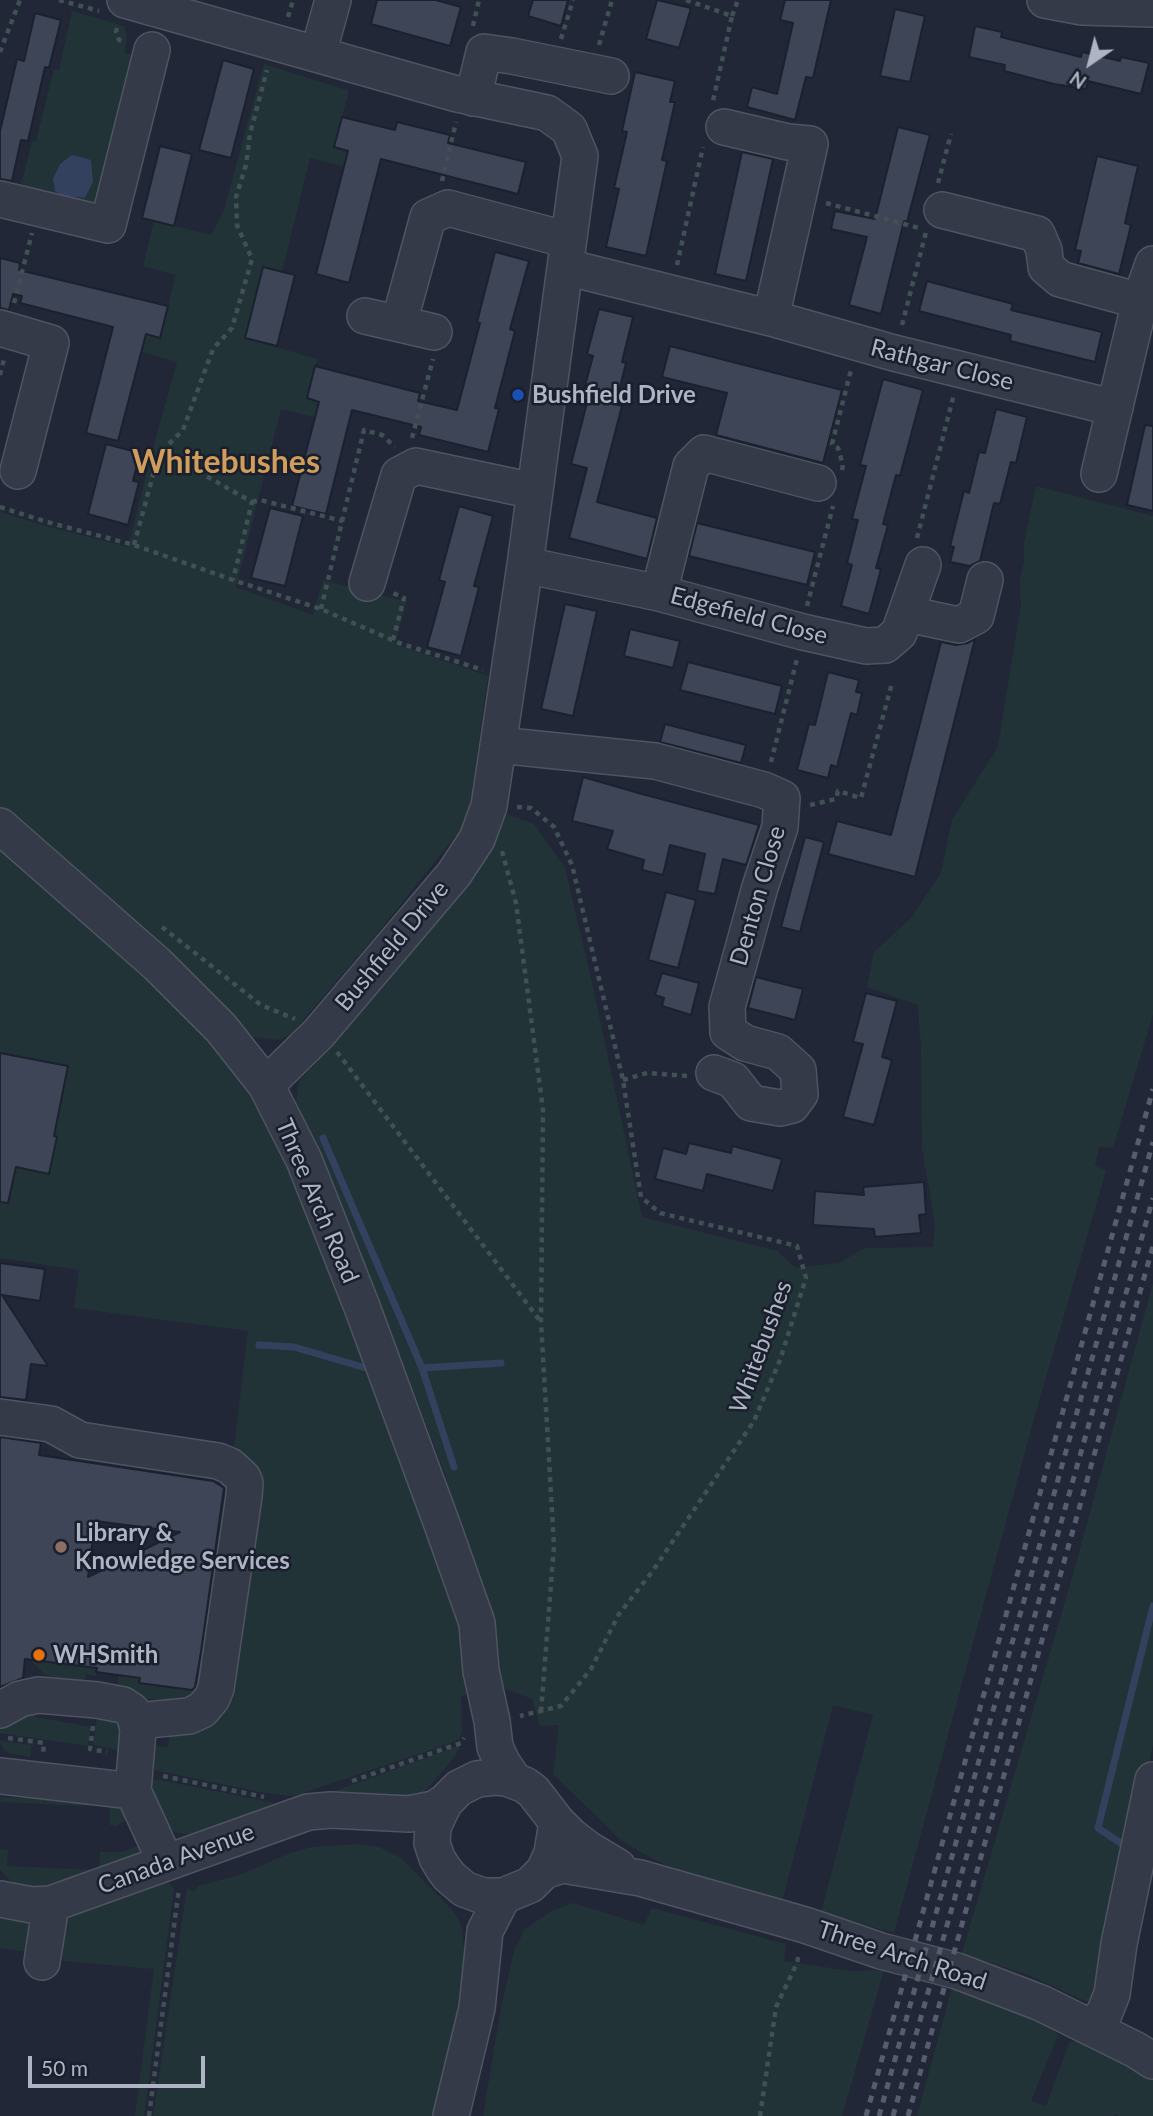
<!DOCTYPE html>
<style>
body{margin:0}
#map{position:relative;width:1153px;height:2116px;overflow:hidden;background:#212737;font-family:Lato,sans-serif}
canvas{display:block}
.north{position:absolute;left:1055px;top:28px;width:70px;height:70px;-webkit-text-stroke:5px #191f2c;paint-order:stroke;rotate:215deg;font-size:19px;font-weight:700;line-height:28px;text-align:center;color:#aeb4c4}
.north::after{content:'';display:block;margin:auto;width:24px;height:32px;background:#aeb4c4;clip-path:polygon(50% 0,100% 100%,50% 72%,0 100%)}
.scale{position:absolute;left:28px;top:2056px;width:177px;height:32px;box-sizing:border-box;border:4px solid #aeb4c4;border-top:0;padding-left:9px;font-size:21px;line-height:24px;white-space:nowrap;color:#aeb4c4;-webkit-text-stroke:5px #191f2c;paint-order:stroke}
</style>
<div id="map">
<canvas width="1153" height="2116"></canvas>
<div class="north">N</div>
<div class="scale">50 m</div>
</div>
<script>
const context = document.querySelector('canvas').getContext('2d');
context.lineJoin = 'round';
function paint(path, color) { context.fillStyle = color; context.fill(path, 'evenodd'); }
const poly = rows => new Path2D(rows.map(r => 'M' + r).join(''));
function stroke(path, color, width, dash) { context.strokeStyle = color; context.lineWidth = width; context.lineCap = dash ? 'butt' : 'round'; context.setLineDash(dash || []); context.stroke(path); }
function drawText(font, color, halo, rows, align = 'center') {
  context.font = font + ' Lato,sans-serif'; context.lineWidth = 5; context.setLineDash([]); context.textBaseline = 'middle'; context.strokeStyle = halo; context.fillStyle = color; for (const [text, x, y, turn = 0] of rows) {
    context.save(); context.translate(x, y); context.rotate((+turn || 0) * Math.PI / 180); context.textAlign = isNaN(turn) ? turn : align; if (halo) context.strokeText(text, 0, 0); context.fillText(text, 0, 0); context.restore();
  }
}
paint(poly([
 [72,11,124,26,127,38,124,53,133,56,101,207,19,194,32,141,36,141,54,69,59,70],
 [93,181,84,198,63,196,55,190],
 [264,64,349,91,334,147,356,153,352,168,310,158,282,272,263,267,245,338,317,359,307,398,326,404,322,419,281,409,236,587,313,615,323,580,406,602,395,644,488,676,469,811,458,833,372,940,291,1034,280,1040,244,1036,0,809,0,512,45,526,128,547,156,437,177,362,135,350,140,333,160,337,176,275,143,266,154,221,211,235,223,213],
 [1036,486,1153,516,1153,1014,1113,1148,1099,1147,1095,1165,1106,1171,1035,1415,894,1933,821,1913,873,1715,833,1705,782,1902,711,1885,653,1859,622,1841,553,1774,559,1725,540,1726,532,1699,499,1686,452,1513,446,1476,378,1300,315,1143,296,1102,299,1081,316,1063,387,976,432,928,486,854,506,814,534,824,565,868,591,978,642,1217,777,1251,796,1268,839,1263,865,1248,933,1247,935,1225,922,1148,921,1047,918,1005,867,987,874,952,911,918,941,873,952,820,998,747,1021,604,1020,578,1024,563,1024,543],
 [0,838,230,1057,280,1137,458,1602,472,1694,461,1696,462,1731,459,1739,454,1742,294,1796,265,1793,149,1769,152,1746,168,1747,169,1737,194,1731,247,1469,234,1448,248,1331,74,1308,79,1270,0,1258,0,1198,16,1167,49,1174,57,1138,25,1130,67,1066,0,1053],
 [1153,1283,1153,1744,1100,2008,1031,1976,962,1953,1074,1571],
 [80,1636,99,1654,96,1676,86,1674,84,1681,56,1678,46,1675,30,1660,75,1665],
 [144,1644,139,1683,163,1687,194,1690,200,1652,206,1652,202,1687,185,1704,137,1697,137,1692,117,1689,121,1657],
 [36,1701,35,1717,91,1727,88,1746,0,1733,0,1720],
 [98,1711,118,1717,124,1751,93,1745],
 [0,1741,32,1745,30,1757,8,1753,2,1747],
 [461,1745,455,1756,434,1781,422,1794,412,1799,324,1795],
 [139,1776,286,1805,196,1836,178,1833,165,1828],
 [0,1797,109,1802,122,1807,130,1818,116,1826,110,1825,110,1807,0,1802],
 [358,1844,379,1847,401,1858,451,1909,459,1920,462,1929,464,1948,462,2006,456,2036,433,2116,153,2116,187,1888,194,1892,198,1886,239,1875,293,1852,312,1847],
 [141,1845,139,1854,134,1860,53,1892,14,1884,0,1870,0,1849,8,1850,7,1866,99,1870,100,1852,122,1852],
 [165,1878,174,1889,144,2116,135,2116,154,1969,63,1961,62,1946,66,1922,75,1911],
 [573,1903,644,1925,652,1908,786,1944,784,1961,850,1971,884,1970,842,2116,483,2116,501,2008,514,1951,525,1929,550,1912],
 [0,1913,42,1919,34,1953,0,1948],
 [953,1984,1043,2019,1058,2035,1031,2101,1046,2106,1069,2043,1081,2037,1153,2077,1153,2116,1119,2116,1115,2114,1114,2116,917,2116]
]), '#223338');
paint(poly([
 [72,155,91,160,93,182,85,198,63,196,55,191,53,179,60,164]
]), '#34415e');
stroke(poly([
 [323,1138,422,1368,454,1467],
 [259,1345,294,1347,366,1368],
 [422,1368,501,1363],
 [1125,1846,1098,1828,1153,1606]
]), '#34415e', 7);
const building = poly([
 [377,0,436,0,461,7,450,46,371,24,377,0],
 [533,0,568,0,561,26,528,16,533,0],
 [657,0,691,8,679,48,646,39,657,0],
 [785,0,831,0,813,78,806,77,795,120,747,107,752,87,777,94,793,23,780,20,785,0],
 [895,9,925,16,910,82,880,76,895,9],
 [35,13,61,20,49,68,45,67,28,141,21,140,12,181,0,179,0,131,17,59,24,61,35,13],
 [975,26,1002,32,1001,37,1081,57,1082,52,1120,61,1121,57,1149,63,1141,94,1088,81,1086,89,1054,84,1004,71,1005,65,969,57,975,26],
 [223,60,254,69,231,158,199,150,223,60],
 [635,72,675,81,670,102,675,102,662,160,667,161,646,256,606,247,619,189,614,188,627,132,622,131,635,72],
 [342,117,395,130,397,122,450,135,448,143,526,162,518,194,381,159,349,283,316,274,348,151,334,147,342,117],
 [898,127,930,135,907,222,904,221,881,314,849,305,867,237,831,229,835,211,875,219,898,127],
 [160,146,192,154,174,226,142,218,160,146],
 [742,152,773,159,746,281,715,274,742,152],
 [1097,156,1138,166,1125,223,1131,225,1119,274,1078,263,1081,251,1075,250,1097,156],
 [495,252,529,261,510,329,515,331,495,408,499,409,488,452,419,435,421,427,352,410,326,514,292,506,319,402,307,398,315,366,420,393,418,401,457,410,480,323,477,322,495,252],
 [0,258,20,263,19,270,168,306,160,338,146,334,118,441,86,433,113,327,20,303,22,296,13,294,9,310,0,308,0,258],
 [263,267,295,275,277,346,245,338,263,267],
 [927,281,1013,304,1011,310,1102,332,1095,362,1010,341,1011,335,919,311,927,281],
 [599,309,633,317,622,362,626,363,616,404,622,406,597,502,657,518,647,559,569,538,587,468,571,464,588,399,582,397,593,356,587,354,599,309],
 [670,346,842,390,823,463,716,435,727,393,662,377,670,346],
 [883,379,923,390,900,476,896,475,883,524,888,525,876,568,881,569,869,614,841,606,852,565,847,563,858,520,852,519,866,466,860,465,883,379],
 [996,409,1027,417,1016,463,1011,462,1000,504,994,503,980,561,970,566,950,562,954,547,950,546,964,491,969,493,979,452,985,453,996,409],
 [1145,425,1153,426,1153,511,1127,505,1145,425],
 [106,444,140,453,133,481,139,482,128,525,88,514,106,444],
 [459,506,493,516,474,586,479,587,461,656,427,647,445,582,439,580,459,506],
 [270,508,303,516,285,586,251,578,270,508],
 [697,523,815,552,807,585,689,556,697,523],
 [565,604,597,611,573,716,541,709,565,604],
 [630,629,680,641,673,668,624,656,630,629],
 [975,639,915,877,828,854,837,821,891,835,941,642,956,645,968,643,975,639],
 [688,662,782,686,775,714,680,690,688,662],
 [828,672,859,680,856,692,862,693,857,715,851,713,837,767,831,765,828,778,797,770,809,724,815,725,828,672],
 [665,724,746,745,741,763,660,742,665,724],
 [583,777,642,794,759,825,746,865,723,859,715,894,697,891,705,854,670,845,663,875,642,870,644,860,607,849,613,831,572,821,583,777],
 [805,837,824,842,800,932,781,927,805,837],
 [666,892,696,900,678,968,648,960,666,892],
 [662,973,699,983,691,1015,662,1006,664,998,655,995,662,973],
 [756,977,803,989,795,1020,748,1008,756,977],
 [866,993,897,1001,882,1057,892,1060,874,1125,843,1117,863,1044,853,1042,866,993],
 [0,1053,68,1066,54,1136,57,1137,49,1174,16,1167,8,1203,0,1202,0,1053],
 [689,1143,731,1153,732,1146,782,1159,773,1191,707,1174,703,1191,655,1179,663,1148,686,1154,689,1143],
 [924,1182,926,1214,919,1215,921,1233,875,1237,874,1229,813,1225,815,1191,864,1195,863,1187,924,1182],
 [0,1263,45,1269,40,1301,2,1295,48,1366,31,1364,26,1400,0,1397,0,1263],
 [0,1437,41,1443,39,1455,213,1481,224,1488,201,1652,195,1687,192,1690,139,1683,140,1678,96,1672,97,1668,25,1659,23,1678,0,1687,0,1437],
 [95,1521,180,1532,88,1577,95,1521]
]);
paint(building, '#3d4557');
stroke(building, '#1b212e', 2);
const minor = poly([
 [125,0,457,94,547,113,569,129,580,156,525,565,489,806,477,839,454,874,319,1033,266,1085],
 [1045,0,1082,7,1153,9],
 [318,54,333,0],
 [473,98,484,52,512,56,611,76],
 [724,127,788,142,810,144,771,318],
 [0,199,108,225,152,50],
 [942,210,1037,234,1044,250,1046,267,1060,279,1140,301],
 [566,267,771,318,894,353,1115,408],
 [365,316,434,332],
 [399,323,428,217,448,208,568,240],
 [0,328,51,343,18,471],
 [1099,474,1140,301,1153,264],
 [525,565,659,593,803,632,866,646,885,645,899,633,923,565],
 [367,583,399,475,416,466,534,491],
 [659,593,691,466,704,453,818,483],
 [907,614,959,625,976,616,985,580],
 [498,745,655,761,764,790,782,798,780,827,760,887,727,1007,728,1032,745,1043,778,1052,798,1070,800,1094,792,1105,780,1108,751,1103,733,1080,714,1073],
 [0,826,157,964,221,1028,266,1085,304,1160,362,1307,443,1527,477,1623,481,1671,492,1721,495,1747,503,1764,514,1780],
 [0,1417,51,1424,80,1440,218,1461,230,1466,243,1478,245,1483,244,1496,216,1688,212,1698,202,1710,189,1716,137,1721],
 [0,1710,20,1699,38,1695,97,1700,123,1705,132,1711,135,1716,138,1730,133,1791,166,1863],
 [0,1776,133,1791],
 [557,1822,552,1853,544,1871,530,1885,503,1896,483,1896,464,1889,449,1876,443,1868,437,1858,432,1843,433,1827,440,1812,445,1802,459,1788,477,1779,495,1777,506,1778,525,1785,533,1791,557,1822,571,1836,588,1849,618,1867],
 [544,1871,563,1865,640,1878,805,1925,881,1951,957,1971,1041,2003,1136,2050,1153,2061],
 [0,1899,32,1905,51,1904,308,1812,331,1810,409,1814,434,1809,445,1802],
 [42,1962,51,1904],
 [1090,2027,1104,2014,1112,1994,1119,1944,1153,1780],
 [451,2116,477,2008,485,1931,503,1896]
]);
stroke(minor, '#4e5462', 38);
stroke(poly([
 [59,0,99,11],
 [686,0,732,16,713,101],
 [732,16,738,0],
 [288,17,293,0],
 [473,26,479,0],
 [117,28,116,32,119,40,124,42],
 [561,39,573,0],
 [599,45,612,0],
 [0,52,20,0],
 [442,181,456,122],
 [938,183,951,134],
 [826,203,919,228],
 [677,265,703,147],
 [14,303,32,233],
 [902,325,926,232],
 [0,375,4,359],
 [412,438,433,359],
 [162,451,183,430,213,349,232,328,252,259,237,225,236,197,246,165,250,134,267,70],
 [842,470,843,465,838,448,832,444,851,370],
 [252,502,260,500,343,521],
 [0,507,47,522,134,545,233,580,321,609,399,643,483,670],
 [917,538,954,394],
 [134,545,156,464,162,451,252,502,233,580],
 [807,606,833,506],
 [321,609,364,430,382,435,395,447],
 [393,640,404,598,393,593],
 [771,762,797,659],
 [810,805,836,799,838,791,861,798,892,683],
 [517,807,531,808,554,827,572,865,623,1080,641,1197,660,1213,797,1246,806,1278,780,1360,754,1421,652,1572,619,1614,591,1669,561,1706,520,1716],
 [502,851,516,903,543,1110,541,1322,554,1546,541,1712],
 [162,927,261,1005,295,1019],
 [337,1052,541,1322],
 [623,1080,647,1073,688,1076],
 [93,1726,90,1749,107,1752],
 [8,1738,44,1743,43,1754],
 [163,1776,264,1797],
 [352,1781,461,1743,464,1738],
 [149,2116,179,1888],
 [760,2116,776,2007,797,1963,799,1953]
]), '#405055', 4.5, [5, 5]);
stroke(minor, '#343a47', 35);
stroke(poly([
 [866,2116,1153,1089],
 [879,2116,1153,1142],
 [893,2116,1153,1198],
 [908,2116,1153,1246]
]), '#565d6e', 5, [7, 7]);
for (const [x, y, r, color] of [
 [518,395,7,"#1a4fb4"],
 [61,1547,7,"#8d6e63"],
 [39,1655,7,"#e8710a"]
]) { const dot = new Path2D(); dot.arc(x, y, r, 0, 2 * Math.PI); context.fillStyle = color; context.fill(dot); stroke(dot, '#191f2c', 2.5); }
drawText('24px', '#aeb4c4', '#191f2c', [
 ["Rathgar Close",942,365,14],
 ["Edgefield Close",749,616,15],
 ["Denton Close",758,896,-74],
 ["Bushfield Drive",392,946,-50],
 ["Three Arch Road",317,1201,67],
 ["Whitebushes",761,1347,-70],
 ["Canada Avenue",176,1859,-20],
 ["Three Arch Road",902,1956,18]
]);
drawText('bold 24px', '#aeb4c4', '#191f2c', [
 ["Bushfield Drive",532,395],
 ["Library &",75,1533],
 ["Knowledge Services",75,1561],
 ["WHSmith",53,1655]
], 'left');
drawText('bold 32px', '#d09d5d', '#191f2c', [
 ["Whitebushes",226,463]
]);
</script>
